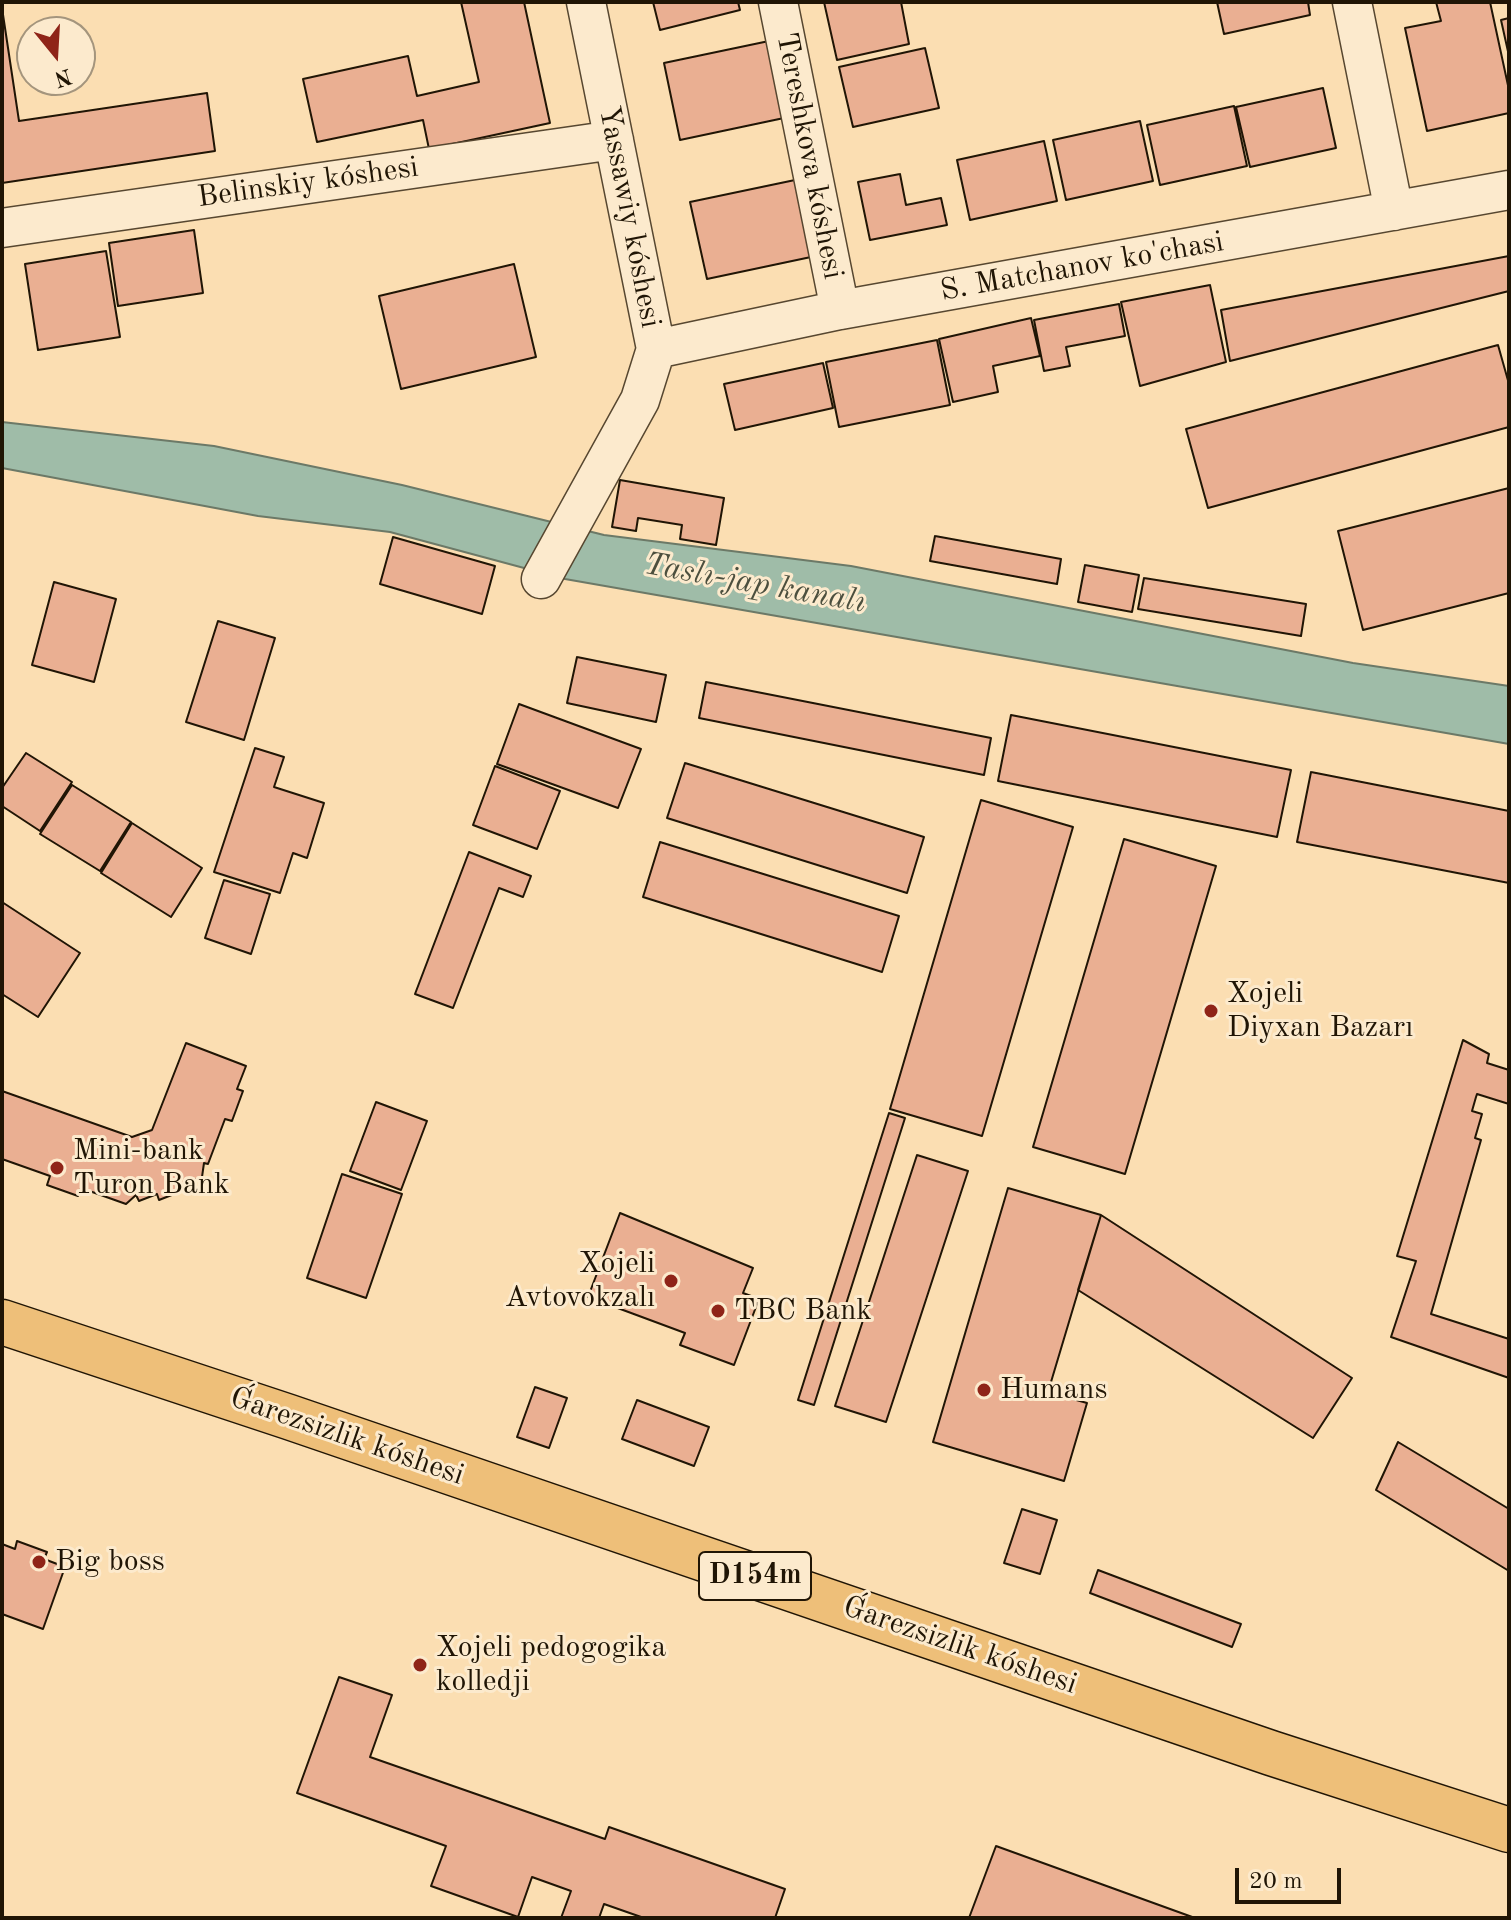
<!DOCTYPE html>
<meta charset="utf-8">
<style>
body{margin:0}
#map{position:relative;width:1511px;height:1920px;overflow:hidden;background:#fbdeb2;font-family:"Old Standard TT",serif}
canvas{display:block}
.frame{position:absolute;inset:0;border:4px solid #201505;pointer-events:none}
.north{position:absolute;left:16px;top:16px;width:80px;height:80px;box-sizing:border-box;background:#fceacd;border:2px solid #a4957d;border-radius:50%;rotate:162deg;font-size:22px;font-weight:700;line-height:32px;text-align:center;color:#201505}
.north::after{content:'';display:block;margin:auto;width:28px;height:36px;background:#8f2418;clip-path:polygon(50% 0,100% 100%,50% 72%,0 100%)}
.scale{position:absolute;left:1235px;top:1868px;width:106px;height:36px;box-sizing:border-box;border:4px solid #201505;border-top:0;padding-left:10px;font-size:24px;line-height:28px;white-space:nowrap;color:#201505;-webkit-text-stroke:6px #fceacd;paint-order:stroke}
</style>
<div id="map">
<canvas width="1511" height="1920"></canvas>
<div class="frame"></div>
<div class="north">N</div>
<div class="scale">20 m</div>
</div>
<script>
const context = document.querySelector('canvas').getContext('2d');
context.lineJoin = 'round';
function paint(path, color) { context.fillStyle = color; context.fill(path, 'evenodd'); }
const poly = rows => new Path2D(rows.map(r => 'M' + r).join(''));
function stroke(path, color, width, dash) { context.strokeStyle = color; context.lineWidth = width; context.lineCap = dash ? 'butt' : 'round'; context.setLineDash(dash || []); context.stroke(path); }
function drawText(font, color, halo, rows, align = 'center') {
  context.font = font + ' "Old Standard TT",serif'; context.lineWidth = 6; context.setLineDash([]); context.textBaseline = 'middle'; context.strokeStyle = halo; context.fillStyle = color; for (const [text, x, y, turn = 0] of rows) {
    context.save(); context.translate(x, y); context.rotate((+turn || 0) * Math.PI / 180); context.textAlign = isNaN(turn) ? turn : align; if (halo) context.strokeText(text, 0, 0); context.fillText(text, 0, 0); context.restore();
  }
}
const water = poly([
 [2,422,214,446,402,485,604,535,851,566,1353,663,1509,686,1509,744,565,579,390,532,258,516,2,468,2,422]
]);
paint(water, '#9fbca8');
stroke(water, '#6c7967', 2);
const building = poly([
 [461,2,524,2,550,123,429,149,423,120,317,142,303,79,408,56,417,96,479,82,461,2],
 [653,2,738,2,740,10,660,30,653,2],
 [824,2,901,2,909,44,837,60,824,2],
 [1217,2,1308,2,1310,15,1224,34,1217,2],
 [1436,2,1490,2,1509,90,1509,113,1427,131,1405,28,1441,21,1436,2],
 [2,8,19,121,207,93,215,151,2,183,2,8],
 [1509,18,1509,56,1501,20,1509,18],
 [769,41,784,118,680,140,664,63,769,41],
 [925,48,939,108,853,127,839,67,925,48],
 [1323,88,1336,148,1250,167,1236,107,1323,88],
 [1234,106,1247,166,1160,185,1147,125,1234,106],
 [1140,121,1153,181,1066,200,1053,140,1140,121],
 [1044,141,1057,201,970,220,957,160,1044,141],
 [900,174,906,205,941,198,947,225,870,240,858,182,900,174],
 [795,180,811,257,707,279,690,202,795,180],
 [194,230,203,293,118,306,109,243,194,230],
 [106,251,120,337,38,350,25,264,106,251],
 [1509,256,1509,291,1230,361,1221,310,1509,256],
 [514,264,536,357,401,389,379,296,514,264],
 [1210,285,1226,362,1140,386,1121,302,1210,285],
 [1119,304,1125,336,1066,347,1070,366,1044,371,1034,320,1119,304],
 [1031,318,1040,356,993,366,998,392,953,402,939,339,1031,318],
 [937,340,950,405,839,427,826,362,937,340],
 [1498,345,1509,384,1509,427,1208,508,1186,429,1498,345],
 [823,363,833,408,735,430,724,384,823,363],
 [620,480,724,498,716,545,680,539,682,525,638,518,636,531,612,527,620,480],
 [1509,488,1509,593,1363,630,1338,531,1509,488],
 [935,536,1061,559,1057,584,930,561,935,536],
 [393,537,495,566,482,614,380,584,393,537],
 [1085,565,1139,575,1132,612,1078,602,1085,565],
 [1144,578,1306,604,1301,636,1138,609,1144,578],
 [54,582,116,599,94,682,32,665,54,582],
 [218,621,275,638,244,740,186,722,218,621],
 [577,657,666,675,656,722,567,703,577,657],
 [706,682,991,738,984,775,699,718,706,682],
 [519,704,641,749,618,808,497,764,519,704],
 [1011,715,1291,770,1277,837,998,781,1011,715],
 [255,748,284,757,274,787,324,803,307,858,293,853,280,893,214,872,255,748],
 [26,753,72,782,40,831,2,806,2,788,26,753],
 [685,763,924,837,907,893,667,818,685,763],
 [495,766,560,791,537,849,473,825,495,766],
 [1311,772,1509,811,1509,883,1297,842,1311,772],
 [72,785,131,822,100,871,40,834,72,785],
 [981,800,1073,827,982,1136,890,1109,981,800],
 [132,823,202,868,171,917,101,873,132,823],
 [1124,839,1216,866,1125,1174,1033,1147,1124,839],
 [660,842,899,916,882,972,643,897,660,842],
 [469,852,531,876,523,897,499,888,453,1008,415,994,469,852],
 [224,880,270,894,251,954,205,938,224,880],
 [2,902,80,953,38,1017,2,994,2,902],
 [1463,1040,1489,1054,1487,1063,1509,1070,1509,1104,1477,1094,1476,1097,1472,1111,1482,1114,1475,1138,1481,1140,1431,1314,1509,1339,1509,1378,1391,1337,1416,1261,1397,1256,1463,1040],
 [186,1043,246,1066,237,1089,243,1091,232,1121,225,1119,208,1164,204,1163,202,1177,185,1184,187,1189,159,1200,157,1194,139,1201,136,1195,126,1204,81,1188,78,1196,47,1185,50,1176,2,1159,2,1091,132,1137,152,1130,186,1043],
 [376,1102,427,1121,401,1190,350,1171,376,1102],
 [889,1113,905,1118,814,1405,798,1400,889,1113],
 [917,1155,968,1171,886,1422,835,1406,917,1155],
 [342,1174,402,1194,366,1298,307,1278,342,1174],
 [1008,1188,1101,1215,1048,1392,1087,1403,1064,1481,933,1442,1008,1188],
 [620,1213,753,1268,743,1293,759,1299,734,1365,680,1345,685,1333,588,1297,620,1213],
 [1101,1215,1352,1378,1313,1438,1078,1290,1101,1215],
 [535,1387,567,1398,549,1448,517,1437,535,1387],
 [637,1400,709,1427,694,1466,622,1439,637,1400],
 [1398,1442,1509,1509,1509,1571,1376,1490,1398,1442],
 [1022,1509,1057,1520,1040,1574,1004,1563,1022,1509],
 [17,1541,47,1552,44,1559,65,1567,43,1629,2,1614,2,1544,15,1549,17,1541],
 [1098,1570,1241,1624,1232,1647,1090,1593,1098,1570],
 [339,1677,392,1695,370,1757,605,1839,609,1827,785,1889,775,1918,644,1918,604,1904,599,1918,561,1918,571,1891,532,1877,518,1917,431,1886,446,1846,297,1793,339,1677],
 [996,1846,1195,1918,969,1918,996,1846]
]);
paint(building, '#eaaf92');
stroke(building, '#201505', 2);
const minor = poly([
 [778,2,840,310],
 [1352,2,1394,211],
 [2,228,614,140],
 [656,349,840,310,1509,190],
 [541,579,640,400,656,349,586,2]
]);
const major = poly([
 [2,1322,289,1417,1271,1753,1509,1830]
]);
stroke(minor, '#574730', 41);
stroke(major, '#201505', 47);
stroke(minor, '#fceacd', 38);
stroke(major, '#eebf79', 44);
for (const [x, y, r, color] of [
 [1211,1011,8,"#8f2418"],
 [57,1168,8,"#8f2418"],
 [671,1281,8,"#8f2418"],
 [718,1311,8,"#8f2418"],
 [984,1390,8,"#8f2418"],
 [39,1562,8,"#8f2418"],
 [420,1665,8,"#8f2418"]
]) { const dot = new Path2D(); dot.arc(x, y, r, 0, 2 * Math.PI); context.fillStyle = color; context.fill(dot); stroke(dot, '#fceacd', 3); }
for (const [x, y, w] of [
 [755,1576,112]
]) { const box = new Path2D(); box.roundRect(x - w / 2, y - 24, w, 48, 6); context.fillStyle = '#fceacd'; context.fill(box); stroke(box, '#201505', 2); }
drawText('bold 28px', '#201505', null, [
 ["D154m",755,1576]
]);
drawText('30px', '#201505', '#fceacd', [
 ["Tereshkova kóshesi",809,156,79],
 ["Belinskiy kóshesi",308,183,-8],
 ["Yassawiy kóshesi",629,217,79],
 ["S. Matchanov ko'chasi",1082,267,-10],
 ["Ǵarezsizlik kóshesi",347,1437,19],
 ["Ǵarezsizlik kóshesi",960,1646,19]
]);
drawText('30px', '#201505', '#fceacd', [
 ["Xojeli",1227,994],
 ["Diyxan Bazarı",1227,1028],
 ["Mini-bank",73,1151],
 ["Turon Bank",73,1185],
 ["Xojeli",655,1264,"right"],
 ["Avtovokzalı",655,1298,"right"],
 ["TBC Bank",734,1311],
 ["Humans",1000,1390],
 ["Big boss",55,1562],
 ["Xojeli pedogogika",436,1648],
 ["kolledji",436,1682]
], 'left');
drawText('italic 32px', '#4c4f3e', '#fceacd', [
 ["Taslı-jap kanalı",755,584,10]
]);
</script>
